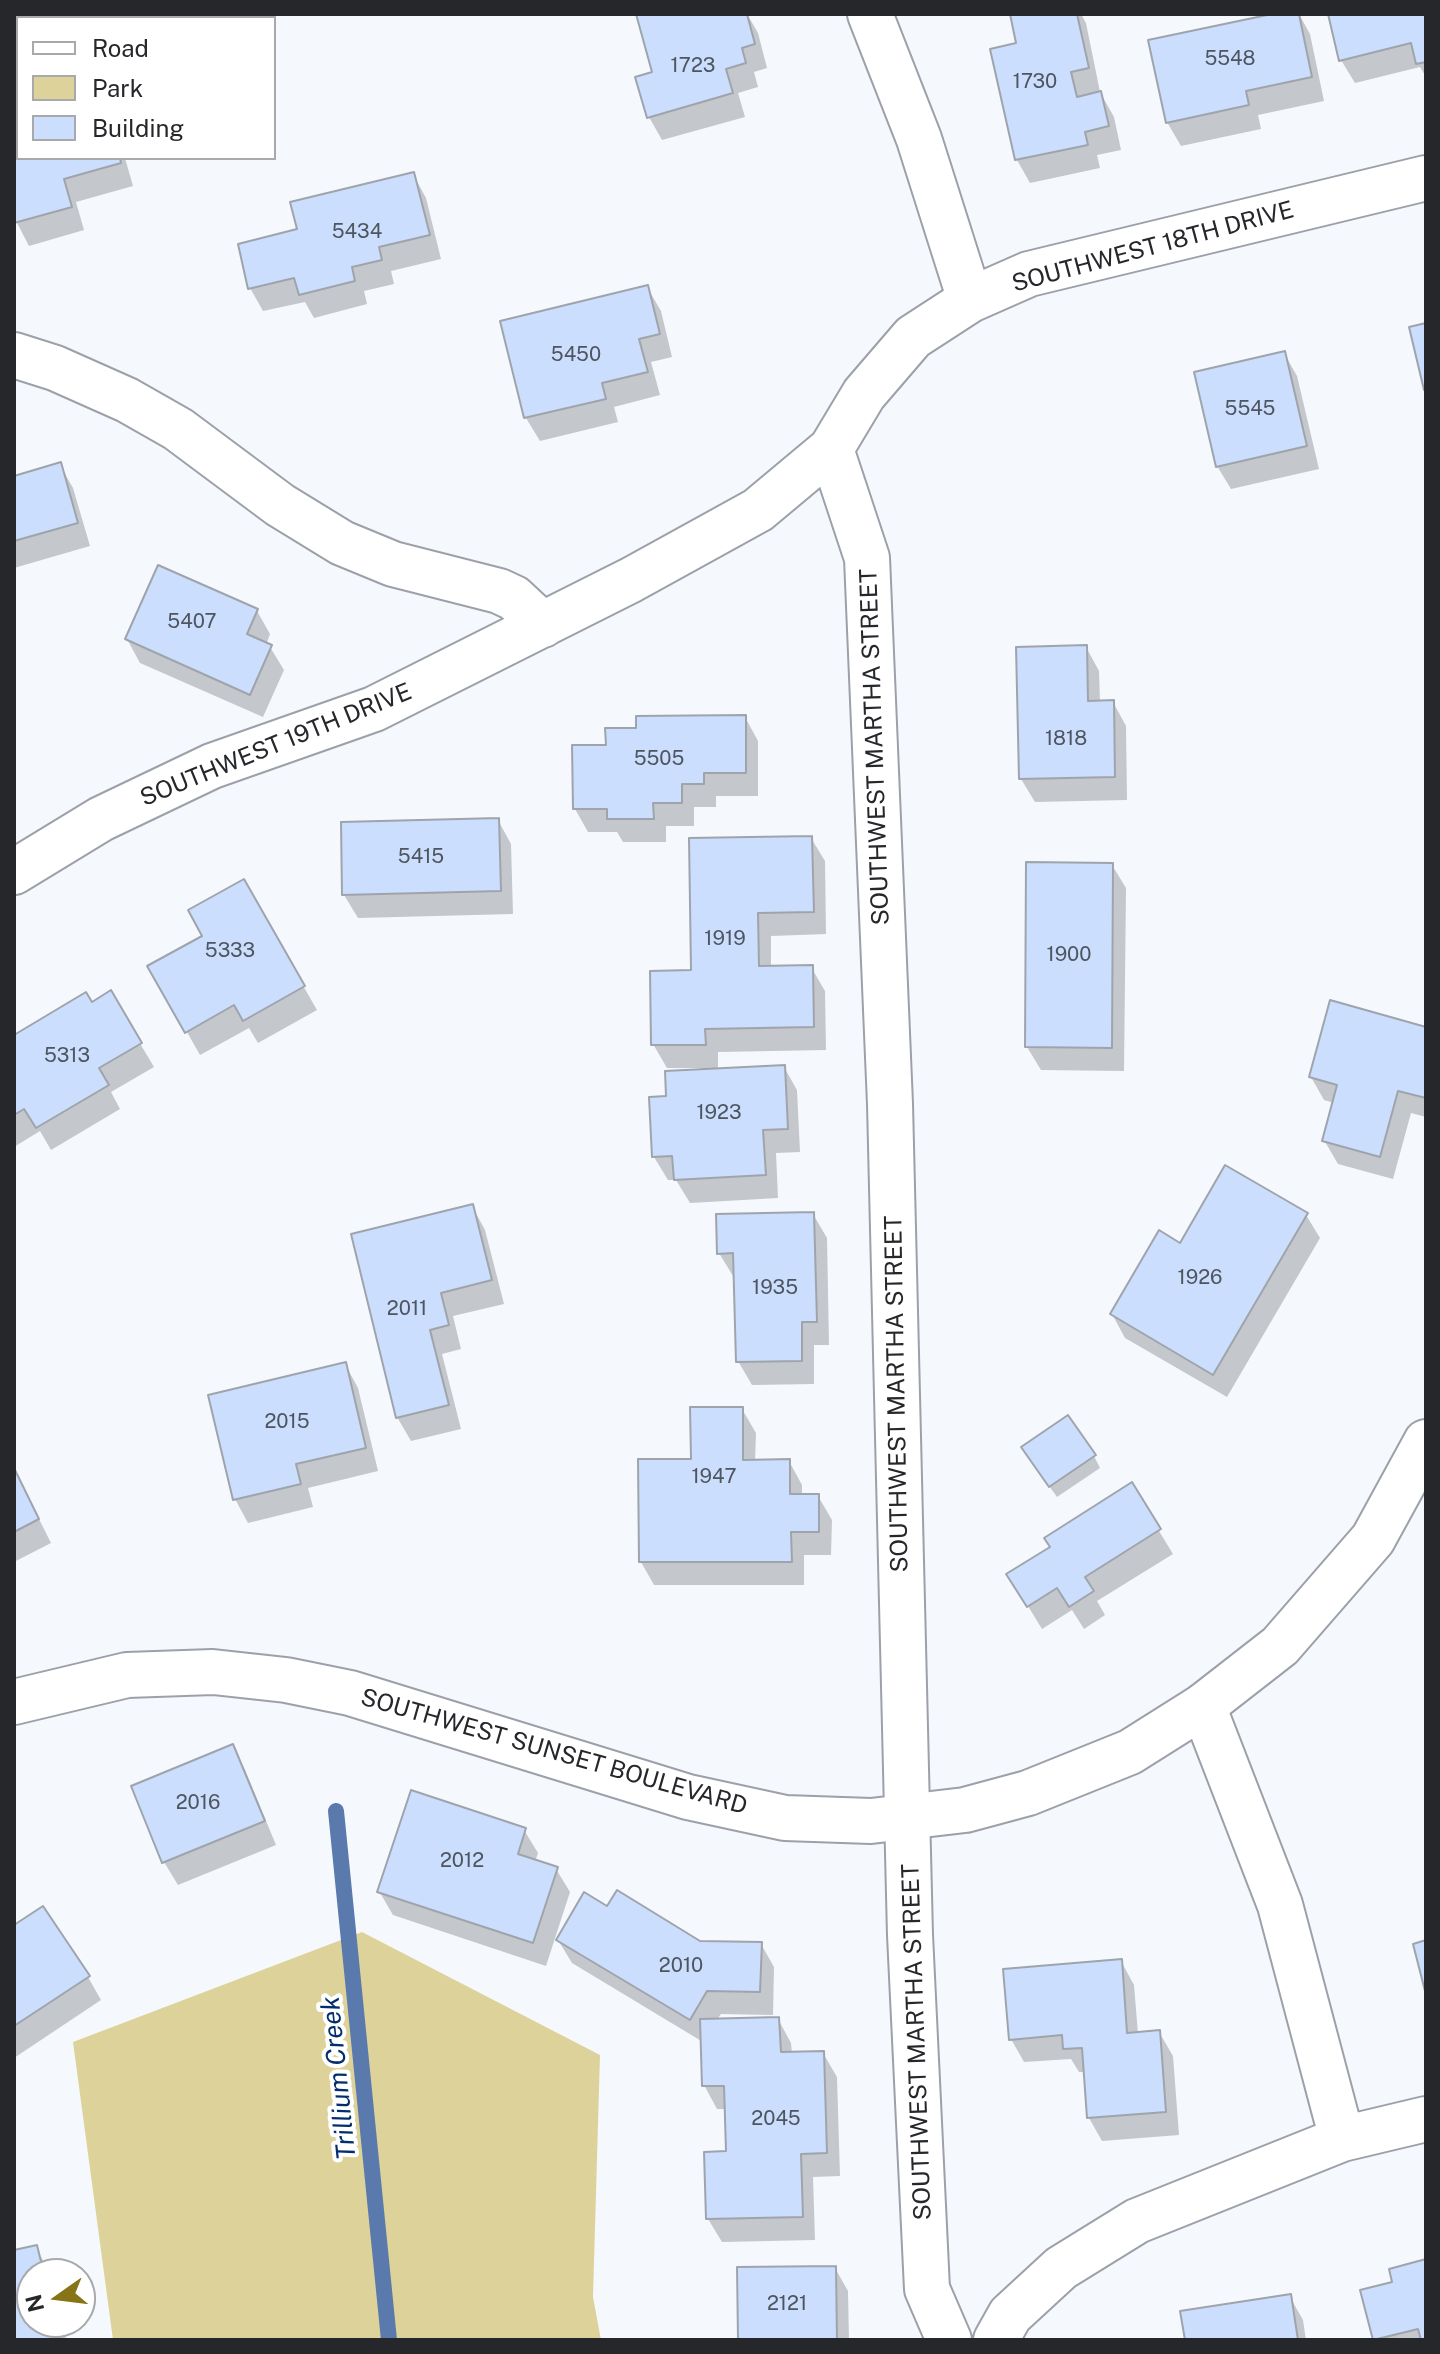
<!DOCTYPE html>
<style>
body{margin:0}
#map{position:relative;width:1440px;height:2354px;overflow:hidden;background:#f5f9fe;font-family:"Public Sans",sans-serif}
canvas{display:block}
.frame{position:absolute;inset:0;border:16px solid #25272a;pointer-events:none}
.legend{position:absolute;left:16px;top:16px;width:260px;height:144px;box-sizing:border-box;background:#fff;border:2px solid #a8a9aa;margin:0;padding:10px 14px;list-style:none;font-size:24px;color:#25272a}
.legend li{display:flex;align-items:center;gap:16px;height:40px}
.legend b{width:40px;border:2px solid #a8a9aa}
.north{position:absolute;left:16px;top:2258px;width:80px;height:80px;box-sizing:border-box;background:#fff;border:2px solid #a8a9aa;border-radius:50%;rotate:256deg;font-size:22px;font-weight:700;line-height:32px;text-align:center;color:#25272a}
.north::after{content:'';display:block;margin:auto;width:28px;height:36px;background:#877417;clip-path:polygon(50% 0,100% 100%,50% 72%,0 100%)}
</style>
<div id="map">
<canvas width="1440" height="2354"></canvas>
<div class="frame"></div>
<ul class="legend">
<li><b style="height:10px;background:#fff"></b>Road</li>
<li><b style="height:22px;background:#ded29b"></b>Park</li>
<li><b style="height:22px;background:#cbdefd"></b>Building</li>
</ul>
<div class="north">N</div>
</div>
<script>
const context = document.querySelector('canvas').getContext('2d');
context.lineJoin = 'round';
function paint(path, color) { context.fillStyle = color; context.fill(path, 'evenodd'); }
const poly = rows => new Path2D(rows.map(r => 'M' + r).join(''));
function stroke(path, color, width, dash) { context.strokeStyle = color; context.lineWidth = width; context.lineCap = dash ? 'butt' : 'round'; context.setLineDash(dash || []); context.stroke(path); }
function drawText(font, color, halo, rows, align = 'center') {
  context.font = font + ' "Public Sans",sans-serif'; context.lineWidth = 8; context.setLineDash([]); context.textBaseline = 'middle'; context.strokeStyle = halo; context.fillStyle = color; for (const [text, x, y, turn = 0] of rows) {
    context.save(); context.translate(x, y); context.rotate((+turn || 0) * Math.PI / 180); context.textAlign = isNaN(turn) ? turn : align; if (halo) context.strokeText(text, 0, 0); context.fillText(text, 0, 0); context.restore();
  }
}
paint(poly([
 [362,1932,600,2055,593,2297,601,2340,113,2340,73,2042]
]), '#ded29b');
paint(poly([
 [639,14,747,14,758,33,767,68,754,72,758,87,738,93,745,117,662,140,649,117,655,74],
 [1013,14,1081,14,1086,23,1100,92,1114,117,1121,150,1097,155,1100,168,1030,183,1017,160,992,51,1018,45],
 [1282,14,1299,14,1310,34,1324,101,1258,115,1261,129,1181,146,1167,122],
 [1330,14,1426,14,1426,77,1420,67,1355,83,1341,60],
 [18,128,18,158,125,158,133,186,76,202,84,230,29,246,14,217,14,129],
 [413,174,426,198,441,259,391,271,394,284,364,291,367,304,314,318,305,302,263,311,250,288],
 [647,287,661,311,672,357,651,362,660,395,614,407,618,422,540,441,526,418,503,323],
 [1284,353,1297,376,1319,469,1231,489,1217,466],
 [60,465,73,488,90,546,14,568,14,478],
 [257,611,270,634,266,645,270,647,284,670,263,717,140,663,127,639],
 [1086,647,1099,671,1100,703,1113,702,1126,726,1127,800,1035,802,1021,779],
 [745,717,758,741,758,796,716,796,716,807,694,807,694,826,666,826,666,842,623,842,617,832,588,832,575,809,608,747,638,730],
 [498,820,511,844,513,914,358,918,344,895],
 [811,838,825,861,826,934,771,936,771,968,811,967,825,991,826,1050,718,1052,718,1070,784,1067,797,1090,800,1152,776,1153,778,1198,690,1203,676,1180,668,1180,654,1157,669,1098,700,1071,700,1068,667,1068,653,1044,693,972],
 [1112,865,1126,888,1124,1071,1041,1070,1027,1047],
 [243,881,317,1010,258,1043,249,1028,200,1055,150,967,205,936],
 [110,993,154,1067,111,1092,120,1109,51,1150,40,1131,14,1147,14,1037,91,1004],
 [1426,1029,1426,1117,1411,1113,1393,1179,1338,1164,1324,1140,1334,1103,1324,1100,1311,1077],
 [472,1206,485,1230,504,1304,453,1316,461,1349,442,1354,461,1429,411,1441,397,1417,353,1235],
 [813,1214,827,1238,829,1345,814,1345,814,1384,752,1385,738,1361,736,1276,733,1276,719,1253],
 [1306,1215,1320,1238,1227,1397,1125,1338,1112,1314,1181,1245],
 [345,1364,358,1388,378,1471,308,1488,313,1507,248,1523,235,1499],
 [742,1409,756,1433,755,1462,789,1461,802,1485,802,1496,818,1496,832,1520,831,1555,804,1555,804,1585,654,1585,641,1562],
 [1094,1456,1100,1468,1057,1497,1030,1459],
 [14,1469,51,1543,14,1562],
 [1131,1485,1173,1554,1097,1601,1105,1615,1084,1629,1072,1610,1042,1629,1023,1598,1052,1548],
 [232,1746,245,1770,276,1845,178,1885,164,1862],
 [524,1830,538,1853,535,1862,556,1869,570,1892,546,1966,393,1915,379,1891],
 [608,1909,700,1943,761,1944,774,1967,773,2015,721,2014,716,2021,778,2019,791,2043,792,2054,823,2053,837,2077,840,2176,813,2177,815,2240,722,2242,708,2219,728,2153,726,2109,717,2109,704,2085,703,2042,572,1963,558,1940],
 [14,1928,88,1977,101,2000,14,2058],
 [1121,1961,1134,1985,1138,2034,1159,2032,1173,2056,1179,2135,1102,2141,1089,2118,1085,2072,1079,2072,1071,2059,1024,2062,1011,2039],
 [36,2247,50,2274,32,2274,32,2322,62,2322,66,2340,14,2340,14,2252],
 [1426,2261,1426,2340,1376,2340,1363,2292,1394,2284],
 [835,2268,848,2291,849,2340,740,2340],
 [1290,2297,1303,2320,1306,2340,1187,2340]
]), '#0003');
stroke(poly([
 [336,1811,389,2340]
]), '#5a7aae', 16);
const building = poly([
 [636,14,747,14,755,44,742,48,746,63,726,69,733,93,647,118,635,77,652,72,636,14],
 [1010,14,1077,14,1089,68,1071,72,1077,97,1101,91,1109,126,1085,132,1088,145,1015,160,990,49,1016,43,1010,14],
 [1272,14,1299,14,1312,77,1246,91,1249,105,1166,123,1148,40,1272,14],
 [1328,14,1426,14,1426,62,1416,64,1411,43,1339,61,1328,14],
 [18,126,18,158,120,158,121,163,64,179,72,207,14,223,14,127,18,126],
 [414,172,430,235,379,247,382,260,352,267,355,281,299,295,294,278,248,289,238,244,297,229,290,202,414,172],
 [648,285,660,334,639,339,648,372,602,383,606,399,524,418,500,321,648,285],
 [1426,323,1426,390,1424,390,1409,327,1426,323],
 [1285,351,1307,446,1216,467,1194,372,1285,351],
 [61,462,78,523,14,541,14,476,61,462],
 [158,565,258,609,247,634,272,645,250,695,125,639,158,565],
 [1087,645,1088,701,1114,700,1115,777,1019,779,1016,647,1087,645],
 [746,715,746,773,704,773,704,784,682,784,682,803,653,803,654,819,607,819,607,809,573,809,572,745,606,745,605,728,636,728,636,716,746,715],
 [499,818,501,891,342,895,341,822,499,818],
 [812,836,814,912,758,913,759,966,813,965,814,1027,705,1029,706,1045,651,1045,650,971,691,970,689,838,812,836],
 [1026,862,1113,863,1112,1048,1025,1047,1026,862],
 [244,879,305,986,243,1021,234,1005,185,1033,147,966,202,936,188,910,244,879],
 [111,990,142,1043,99,1068,109,1085,36,1128,24,1109,14,1115,14,1035,86,992,92,1002,111,990],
 [1330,1000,1426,1027,1426,1098,1398,1091,1380,1157,1322,1141,1337,1085,1309,1077,1330,1000],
 [785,1065,788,1129,763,1130,766,1175,674,1180,672,1156,652,1157,649,1097,666,1096,665,1071,785,1065],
 [1225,1165,1308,1213,1213,1375,1110,1314,1159,1230,1180,1243,1225,1165],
 [473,1204,492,1280,441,1293,449,1325,430,1330,449,1405,396,1418,351,1234,473,1204],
 [814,1212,817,1322,802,1322,802,1361,736,1362,733,1253,717,1254,716,1214,814,1212],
 [346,1362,366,1448,296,1464,301,1484,233,1500,208,1395,346,1362],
 [690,1407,743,1407,743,1460,790,1459,790,1494,819,1494,819,1532,791,1532,792,1562,639,1562,638,1459,691,1459,690,1407],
 [1068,1415,1096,1455,1049,1487,1021,1447,1068,1415],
 [14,1468,39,1519,14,1532,14,1468],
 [1132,1482,1161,1529,1085,1577,1094,1591,1069,1607,1057,1588,1027,1607,1006,1574,1050,1547,1044,1538,1132,1482],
 [233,1744,265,1821,162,1863,131,1786,233,1744],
 [411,1790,526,1828,518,1854,558,1867,533,1943,377,1892,411,1790],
 [617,1890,700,1941,762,1942,760,1992,707,1991,690,2020,556,1940,584,1892,607,1906,617,1890],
 [43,1906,90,1976,14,2026,14,1925,43,1906],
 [1426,1940,1426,1995,1413,1944,1426,1940],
 [1122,1959,1127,2033,1160,2030,1166,2112,1087,2118,1082,2048,1063,2049,1062,2035,1009,2040,1003,1969,1122,1959],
 [779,2017,781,2052,824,2051,827,2153,801,2154,803,2217,706,2219,704,2152,726,2151,724,2086,702,2086,700,2019,779,2017],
 [37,2245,44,2274,32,2274,32,2322,55,2322,60,2340,14,2340,14,2250,37,2245],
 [1426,2259,1426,2340,1421,2340,1418,2329,1373,2340,1360,2290,1392,2282,1389,2269,1426,2259],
 [836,2266,837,2340,738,2340,737,2267,836,2266],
 [1291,2294,1298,2340,1185,2340,1180,2311,1291,2294]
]);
paint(building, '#cbdefd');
stroke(building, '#9fa4ac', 2);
const street = poly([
 [870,14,919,139,970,300],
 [14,355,55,368,127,400,178,429,280,505,342,543,393,564,499,591,514,598,543,625],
 [831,449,867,558,890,1104,910,1935,927,2289,949,2340],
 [14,872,101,819,212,766,374,709,631,580,758,510,831,449,864,394,913,337,970,300,1029,274,1426,178],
 [1203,1706,1280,1905,1342,2139],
 [996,2340,1010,2315,1061,2268,1137,2221,1342,2139,1426,2119]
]);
const secondary = poly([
 [14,1702,127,1675,213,1672,286,1680,350,1693,688,1797,785,1818,871,1821,965,1810,1028,1793,1130,1752,1203,1706,1280,1646,1373,1539,1426,1442]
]);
stroke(street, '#9ca1a9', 48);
stroke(secondary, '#9ca1a9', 48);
stroke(street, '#fff', 44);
stroke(secondary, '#fff', 44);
drawText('20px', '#4e555f', null, [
 ["5548",1230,59],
 ["1723",693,66],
 ["1730",1035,82],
 ["5434",357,232],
 ["5450",576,355],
 ["5545",1250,409],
 ["5407",192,622],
 ["1818",1066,739],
 ["5505",659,759],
 ["5415",421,857],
 ["1919",725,939],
 ["5333",230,951],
 ["1900",1069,955],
 ["5313",67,1056],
 ["1923",719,1113],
 ["1926",1200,1278],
 ["1935",775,1288],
 ["2011",407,1309],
 ["2015",287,1422],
 ["1947",714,1477],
 ["2016",198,1803],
 ["2012",462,1861],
 ["2010",681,1966],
 ["2045",776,2119],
 ["2121",787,2304]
]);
drawText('24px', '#25272a', '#fff', [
 ["SOUTHWEST 18TH DRIVE",1153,247,-15],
 ["SOUTHWEST 19TH DRIVE",276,745,-22],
 ["SOUTHWEST MARTHA STREET",875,747,-92],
 ["SOUTHWEST MARTHA STREET",897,1394,-91],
 ["SOUTHWEST SUNSET BOULEVARD",554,1752,16],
 ["SOUTHWEST MARTHA STREET",917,2042,-92]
]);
drawText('italic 26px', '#032e6d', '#fff', [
 ["Trillium Creek",339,2078,-96]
]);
</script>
